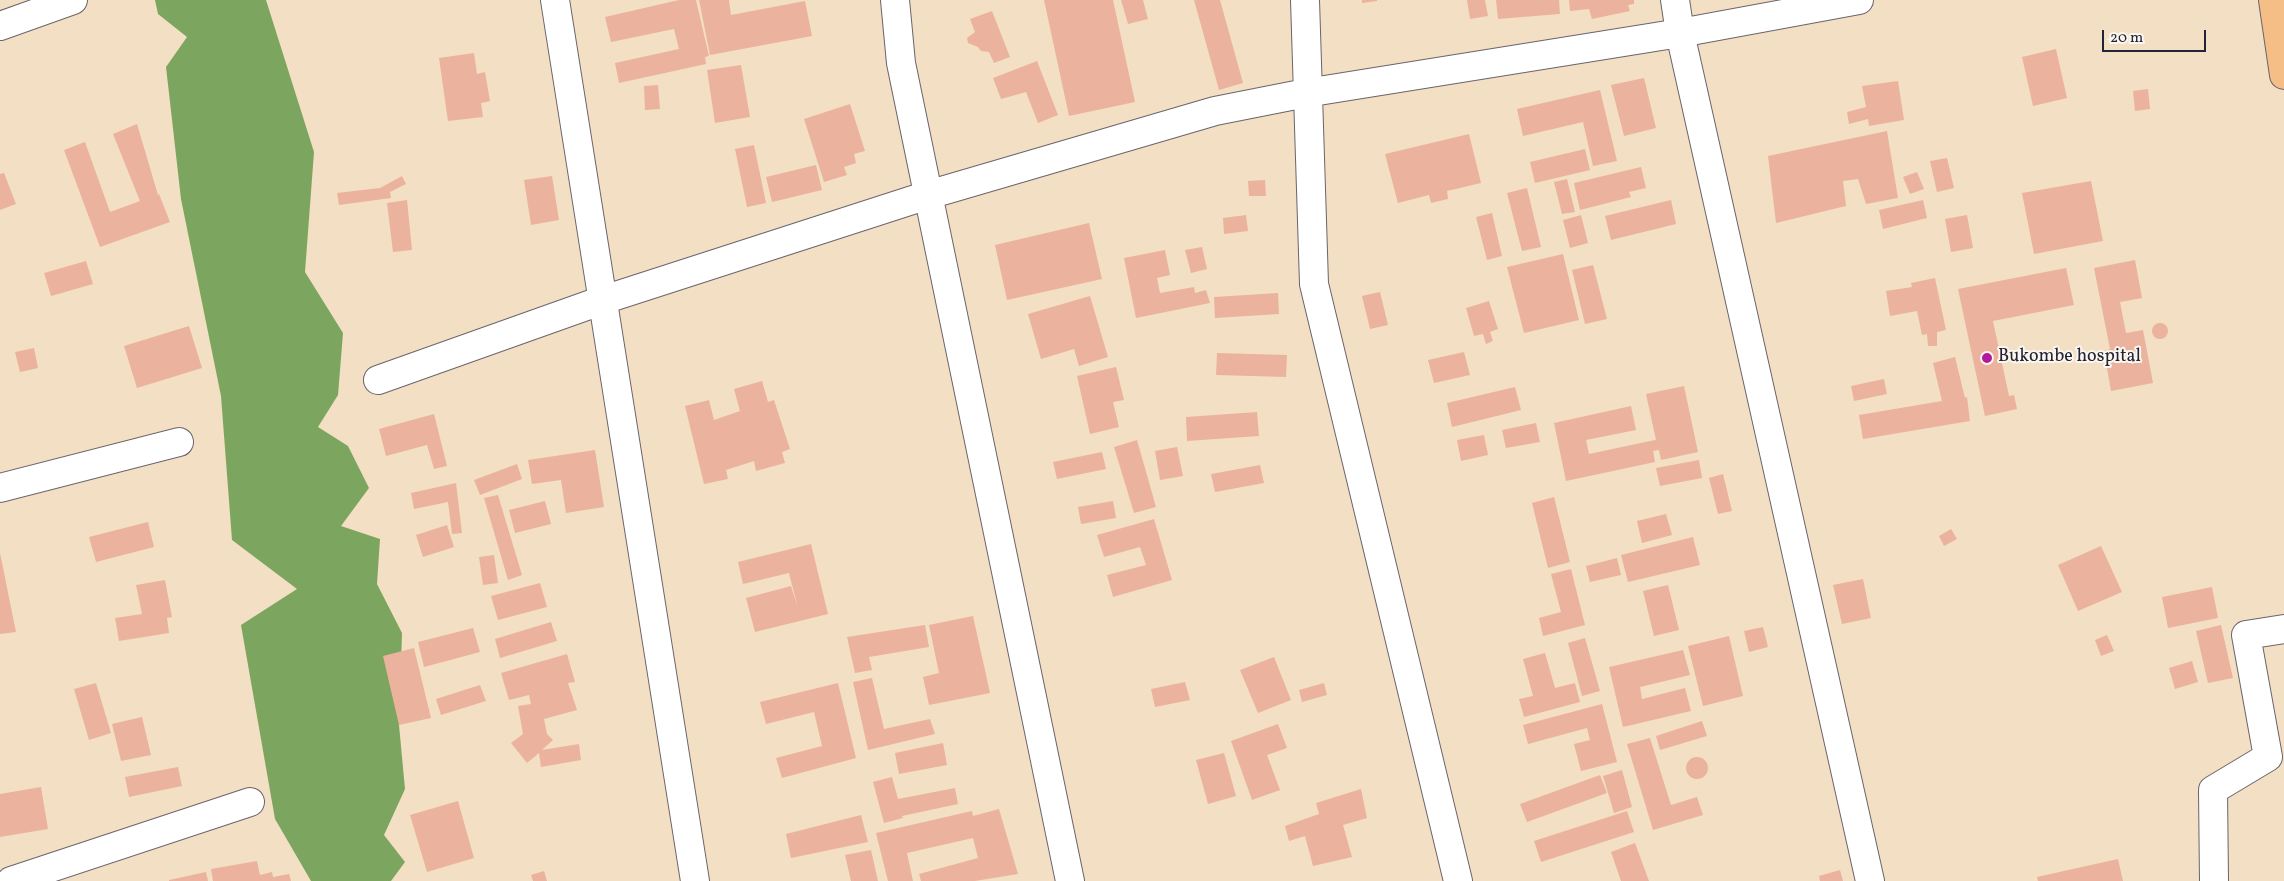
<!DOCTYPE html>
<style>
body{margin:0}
#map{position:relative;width:2284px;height:881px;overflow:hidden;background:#f3dfc3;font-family:Vollkorn,serif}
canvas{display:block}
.scale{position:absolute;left:2102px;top:30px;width:104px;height:22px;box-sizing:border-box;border:2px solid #22223b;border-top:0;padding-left:6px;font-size:15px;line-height:18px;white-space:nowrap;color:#22223b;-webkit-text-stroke:4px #fbf7ec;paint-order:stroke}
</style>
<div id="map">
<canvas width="2284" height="881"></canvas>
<div class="scale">20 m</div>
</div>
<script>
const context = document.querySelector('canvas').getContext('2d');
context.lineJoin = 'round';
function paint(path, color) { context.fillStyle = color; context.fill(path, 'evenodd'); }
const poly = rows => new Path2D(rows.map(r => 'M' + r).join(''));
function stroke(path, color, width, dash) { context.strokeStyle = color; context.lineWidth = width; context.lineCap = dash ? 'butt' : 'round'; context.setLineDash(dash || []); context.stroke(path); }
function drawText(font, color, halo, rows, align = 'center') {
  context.font = font + ' Vollkorn,serif'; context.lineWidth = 4; context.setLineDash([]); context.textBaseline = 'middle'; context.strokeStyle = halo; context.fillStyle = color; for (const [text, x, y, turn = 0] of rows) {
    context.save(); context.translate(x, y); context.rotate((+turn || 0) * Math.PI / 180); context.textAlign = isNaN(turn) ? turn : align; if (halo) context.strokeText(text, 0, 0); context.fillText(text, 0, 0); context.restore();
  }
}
paint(poly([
 [155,0,266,0,314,152,305,272,343,333,338,395,318,427,348,446,369,488,341,526,380,539,377,584,402,633,399,725,405,789,384,835,405,862,391,881,311,881,275,819,241,625,297,589,232,540,221,396,181,199,166,67,187,37,158,14]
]), '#7ca65f');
paint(poly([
 [679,0,696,0,709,56,705,57,706,64,619,83,615,63,679,49,674,29,611,42,605,17],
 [699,0,729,0,731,15,805,1,812,36,710,55],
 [1044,0,1113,0,1135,102,1069,116],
 [1121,0,1143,0,1148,19,1128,24],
 [1194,0,1220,0,1243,83,1219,90],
 [1362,0,1377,0,1377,1,1362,3],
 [1467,0,1485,0,1488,16,1470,19],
 [1496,0,1559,0,1560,14,1498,19],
 [1569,0,1634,0,1634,4,1628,5,1630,11,1592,19,1589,9,1570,11],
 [992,11,1010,57,994,63,989,52,981,51,978,47,968,43,967,38,975,32,970,19],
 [2056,49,2067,98,2033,106,2022,57],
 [474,53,477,74,485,72,490,101,481,103,483,117,448,121,439,58],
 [1037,61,1058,115,1038,123,1026,92,1001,99,993,78],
 [741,65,750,117,715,123,707,70],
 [1644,78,1656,128,1624,136,1611,85],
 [1898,81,1904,120,1869,126,1868,119,1849,124,1847,112,1866,107,1862,86],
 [658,85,660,109,645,110,644,86],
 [2148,89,2150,109,2135,111,2133,91],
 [1600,90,1617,161,1593,166,1583,122,1523,136,1517,109],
 [850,104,865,151,854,154,856,163,844,167,847,175,824,182,804,119],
 [137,124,158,195,159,194,170,222,100,247,64,150,85,142,110,212,140,201,113,134],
 [1887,131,1898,198,1866,204,1858,179,1843,181,1846,206,1776,223,1768,156],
 [1469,134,1481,183,1447,191,1448,199,1431,203,1429,195,1398,203,1385,154],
 [754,145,766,203,747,207,735,149],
 [1585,149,1590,170,1535,183,1530,162],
 [1947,158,1954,188,1937,192,1930,161],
 [816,165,822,190,772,202,766,177],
 [1641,167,1646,188,1629,192,1631,197,1580,210,1574,183],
 [1917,172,1924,189,1910,194,1903,177],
 [4,173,16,204,0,210,0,174],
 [402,176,406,184,390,192,391,198,339,205,337,193,380,188],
 [552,176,559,220,531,225,524,180],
 [1567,179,1575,212,1562,214,1554,182],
 [1265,180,1266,196,1249,196,1248,181],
 [2091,181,2103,241,2034,254,2022,193],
 [1527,188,1541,247,1522,251,1507,193],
 [407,200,412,250,393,252,387,203],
 [1671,200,1676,224,1611,240,1605,216],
 [1923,200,1927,218,1883,229,1879,210],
 [1492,213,1502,256,1487,260,1476,217],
 [1246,215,1248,231,1224,234,1223,218],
 [1581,215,1588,243,1570,248,1563,220],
 [1967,215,1973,248,1951,252,1945,219],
 [1089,223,1102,279,1007,300,995,245],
 [1202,247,1207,269,1191,273,1185,250],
 [1165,250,1170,275,1157,278,1160,293,1194,287,1195,293,1206,290,1210,303,1136,318,1124,258],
 [1563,254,1579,320,1524,333,1507,267],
 [2135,260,2142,298,2120,302,2126,333,2143,330,2153,383,2111,391,2104,351,2110,349,2094,268],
 [86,261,93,284,51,296,44,273],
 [1593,265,1607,319,1585,324,1572,270],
 [2066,268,2074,305,1993,321,2009,396,2014,395,2017,409,1985,416,1958,289],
 [1935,278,1946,330,1937,332,1937,346,1928,346,1927,334,1922,335,1917,311,1890,316,1886,291,1912,287,1911,283],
 [1380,292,1388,325,1370,329,1362,296],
 [1278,293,1279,314,1215,318,1214,297],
 [1090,296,1108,357,1079,366,1074,349,1041,359,1028,314],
 [1489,301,1498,329,1490,332,1493,341,1486,344,1483,334,1474,336,1466,308],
 '2152 331a8 8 0 1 1 16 0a8 8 0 1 1-16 0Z',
 [189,326,202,368,137,388,124,346],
 [34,348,38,368,20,372,15,352],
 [1464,352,1470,375,1434,383,1428,360],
 [1217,353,1287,355,1286,377,1216,375],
 [1955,357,1965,398,1967,397,1970,421,1863,439,1859,415,1942,401,1933,363],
 [1116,367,1124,400,1113,402,1119,427,1090,434,1077,376],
 [1884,379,1887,394,1854,401,1851,386],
 [762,381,768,402,774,400,790,449,782,452,785,463,756,471,754,461,726,470,728,479,704,484,685,406,709,400,714,420,740,411,734,389],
 [1684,386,1698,452,1661,460,1659,450,1653,451,1655,462,1566,481,1554,423,1631,406,1636,430,1586,440,1589,454,1650,441,1656,440,1646,394],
 [1515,387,1521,410,1452,427,1447,403],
 [1257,412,1259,436,1187,441,1186,417],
 [434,414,447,466,434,469,427,445,386,456,379,429],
 [1536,423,1540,442,1506,448,1502,430],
 [1484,435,1488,455,1461,461,1457,440],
 [1137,440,1156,507,1134,513,1114,447],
 [1177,447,1183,476,1160,480,1155,451],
 [595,450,604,507,566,513,561,480,532,484,528,460],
 [1102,452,1106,469,1057,479,1053,462],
 [1699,460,1702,478,1660,486,1656,468],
 [517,464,522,479,480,495,474,480],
 [1260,465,1264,483,1215,492,1211,474],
 [1723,474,1732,511,1718,514,1709,478],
 [456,483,462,533,452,534,448,502,414,509,411,493],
 [498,495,522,575,508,580,484,498],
 [1554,497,1570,562,1548,568,1532,503],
 [545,501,551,524,515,533,509,510],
 [1113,501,1116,518,1081,524,1078,507],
 [1666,514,1672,535,1642,543,1637,521],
 [1154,519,1172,580,1113,597,1107,575,1146,565,1140,547,1104,557,1097,535],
 [148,522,154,547,96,562,89,537],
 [447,525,454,547,423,557,416,535],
 [1951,529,1957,539,1944,546,1939,536],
 [1693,537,1700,565,1628,582,1621,555],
 [811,544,828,614,755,632,746,598,791,586,798,608,789,573,743,584,738,562],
 [2101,546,2122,592,2078,611,2058,565],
 [0,553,16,632,0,634],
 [494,555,498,583,483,585,479,557],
 [1617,558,1621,575,1590,582,1586,566],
 [1571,569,1585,625,1543,636,1539,618,1561,612,1551,574],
 [1863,579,1871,618,1842,624,1833,585],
 [165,580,172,617,167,618,169,633,119,641,115,618,142,614,136,585],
 [540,583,547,607,498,620,491,596],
 [1668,585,1679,630,1654,636,1643,591],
 [2212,587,2218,618,2168,628,2162,597],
 [973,616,990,693,929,705,923,677,939,673,929,625],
 [551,622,557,641,500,658,495,639],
 [925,625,929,647,869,657,872,670,855,673,847,637],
 [2221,625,2233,678,2208,683,2196,631],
 [1763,627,1768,647,1749,652,1744,631],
 [473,628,480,652,424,667,418,642],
 [2107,635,2114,651,2101,656,2095,640],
 [1729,636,1743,696,1703,706,1688,646],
 [1585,638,1600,691,1582,696,1568,643],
 [414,648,431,718,399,725,383,656],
 [1683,650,1690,675,1640,687,1642,699,1685,688,1691,711,1623,727,1609,667],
 [1545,653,1555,688,1575,683,1580,702,1524,717,1519,699,1533,696,1523,659],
 [567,654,575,682,568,683,577,710,544,719,547,734,553,740,542,750,579,744,581,760,541,767,539,753,527,763,511,743,523,734,518,706,531,704,529,695,509,700,501,673],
 [1274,657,1291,700,1258,713,1240,670],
 [2192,661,2198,682,2175,689,2169,668],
 [872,678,884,729,930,719,935,734,868,750,853,682],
 [1185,682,1190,700,1155,707,1151,689],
 [96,683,111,733,89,740,74,689],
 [838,683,856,758,782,778,776,758,822,746,814,712,766,724,760,702],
 [1324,683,1327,695,1302,702,1299,690],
 [480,685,486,701,441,715,436,699],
 [1602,704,1617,762,1581,771,1574,744,1590,740,1587,728,1528,744,1523,725],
 [142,717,151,755,121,761,112,724],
 [1702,721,1707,736,1660,750,1656,736],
 [1278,724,1287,748,1267,755,1280,790,1252,800,1231,741],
 [1650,738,1671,805,1697,797,1703,815,1653,830,1627,744],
 [943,743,947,765,899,774,895,753],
 [1224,753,1236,796,1208,804,1196,760],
 '1686 768a11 11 0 1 1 22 0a11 11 0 1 1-22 0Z',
 [178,767,182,786,129,797,125,777],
 [1622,770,1632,807,1614,813,1603,776],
 [1600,775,1607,793,1527,822,1520,804],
 [892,777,898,799,955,788,958,804,902,816,903,818,884,823,873,782],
 [41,787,48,829,0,837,0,794],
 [1361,789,1367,818,1343,825,1352,857,1313,866,1305,836,1289,841,1285,826,1319,814,1316,803],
 [458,801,474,858,427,872,410,815],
 [999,809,1018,874,975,881,921,881,919,874,978,858,973,838,907,853,913,881,888,881,876,833,972,811,973,816],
 [1627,811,1634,832,1541,862,1534,841],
 [861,815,868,842,791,858,786,834],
 [1635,843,1649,881,1621,881,1611,852],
 [871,850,878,881,851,881,845,855],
 [2118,859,2123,881,2038,881,2037,877],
 [257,861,260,875,272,872,273,877,289,874,291,881,213,881,211,869],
 [1840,870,1843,881,1820,881,1819,876],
 [544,871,547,881,533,881,531,875],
 [206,872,208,881,169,881,169,880]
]), '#ebb39d');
const street = poly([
 [555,0,695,881],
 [895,0,901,63,1070,881],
 [1305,0,1314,284,1458,881],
 [1675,0,1680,33,1870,881],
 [0,26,73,0],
 [378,380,603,300,928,195,1215,111,1306,93,1680,33,1859,0],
 [0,488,179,442],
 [11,881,250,802],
 [2214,881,2213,790,2268,757,2246,635,2284,629]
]);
const highway = poly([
 [2273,0,2284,75]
]);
stroke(street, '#6b646b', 30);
stroke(highway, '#6b646b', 30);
stroke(street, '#fff', 28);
stroke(highway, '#f6be87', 28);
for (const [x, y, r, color] of [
 [1987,358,6,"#b5179e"]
]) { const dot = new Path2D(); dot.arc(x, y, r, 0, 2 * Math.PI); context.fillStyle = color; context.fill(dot); stroke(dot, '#fbf7ec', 2); }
drawText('18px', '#22223b', '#fbf7ec', [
 ["Bukombe hospital",1998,358]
], 'left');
</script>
